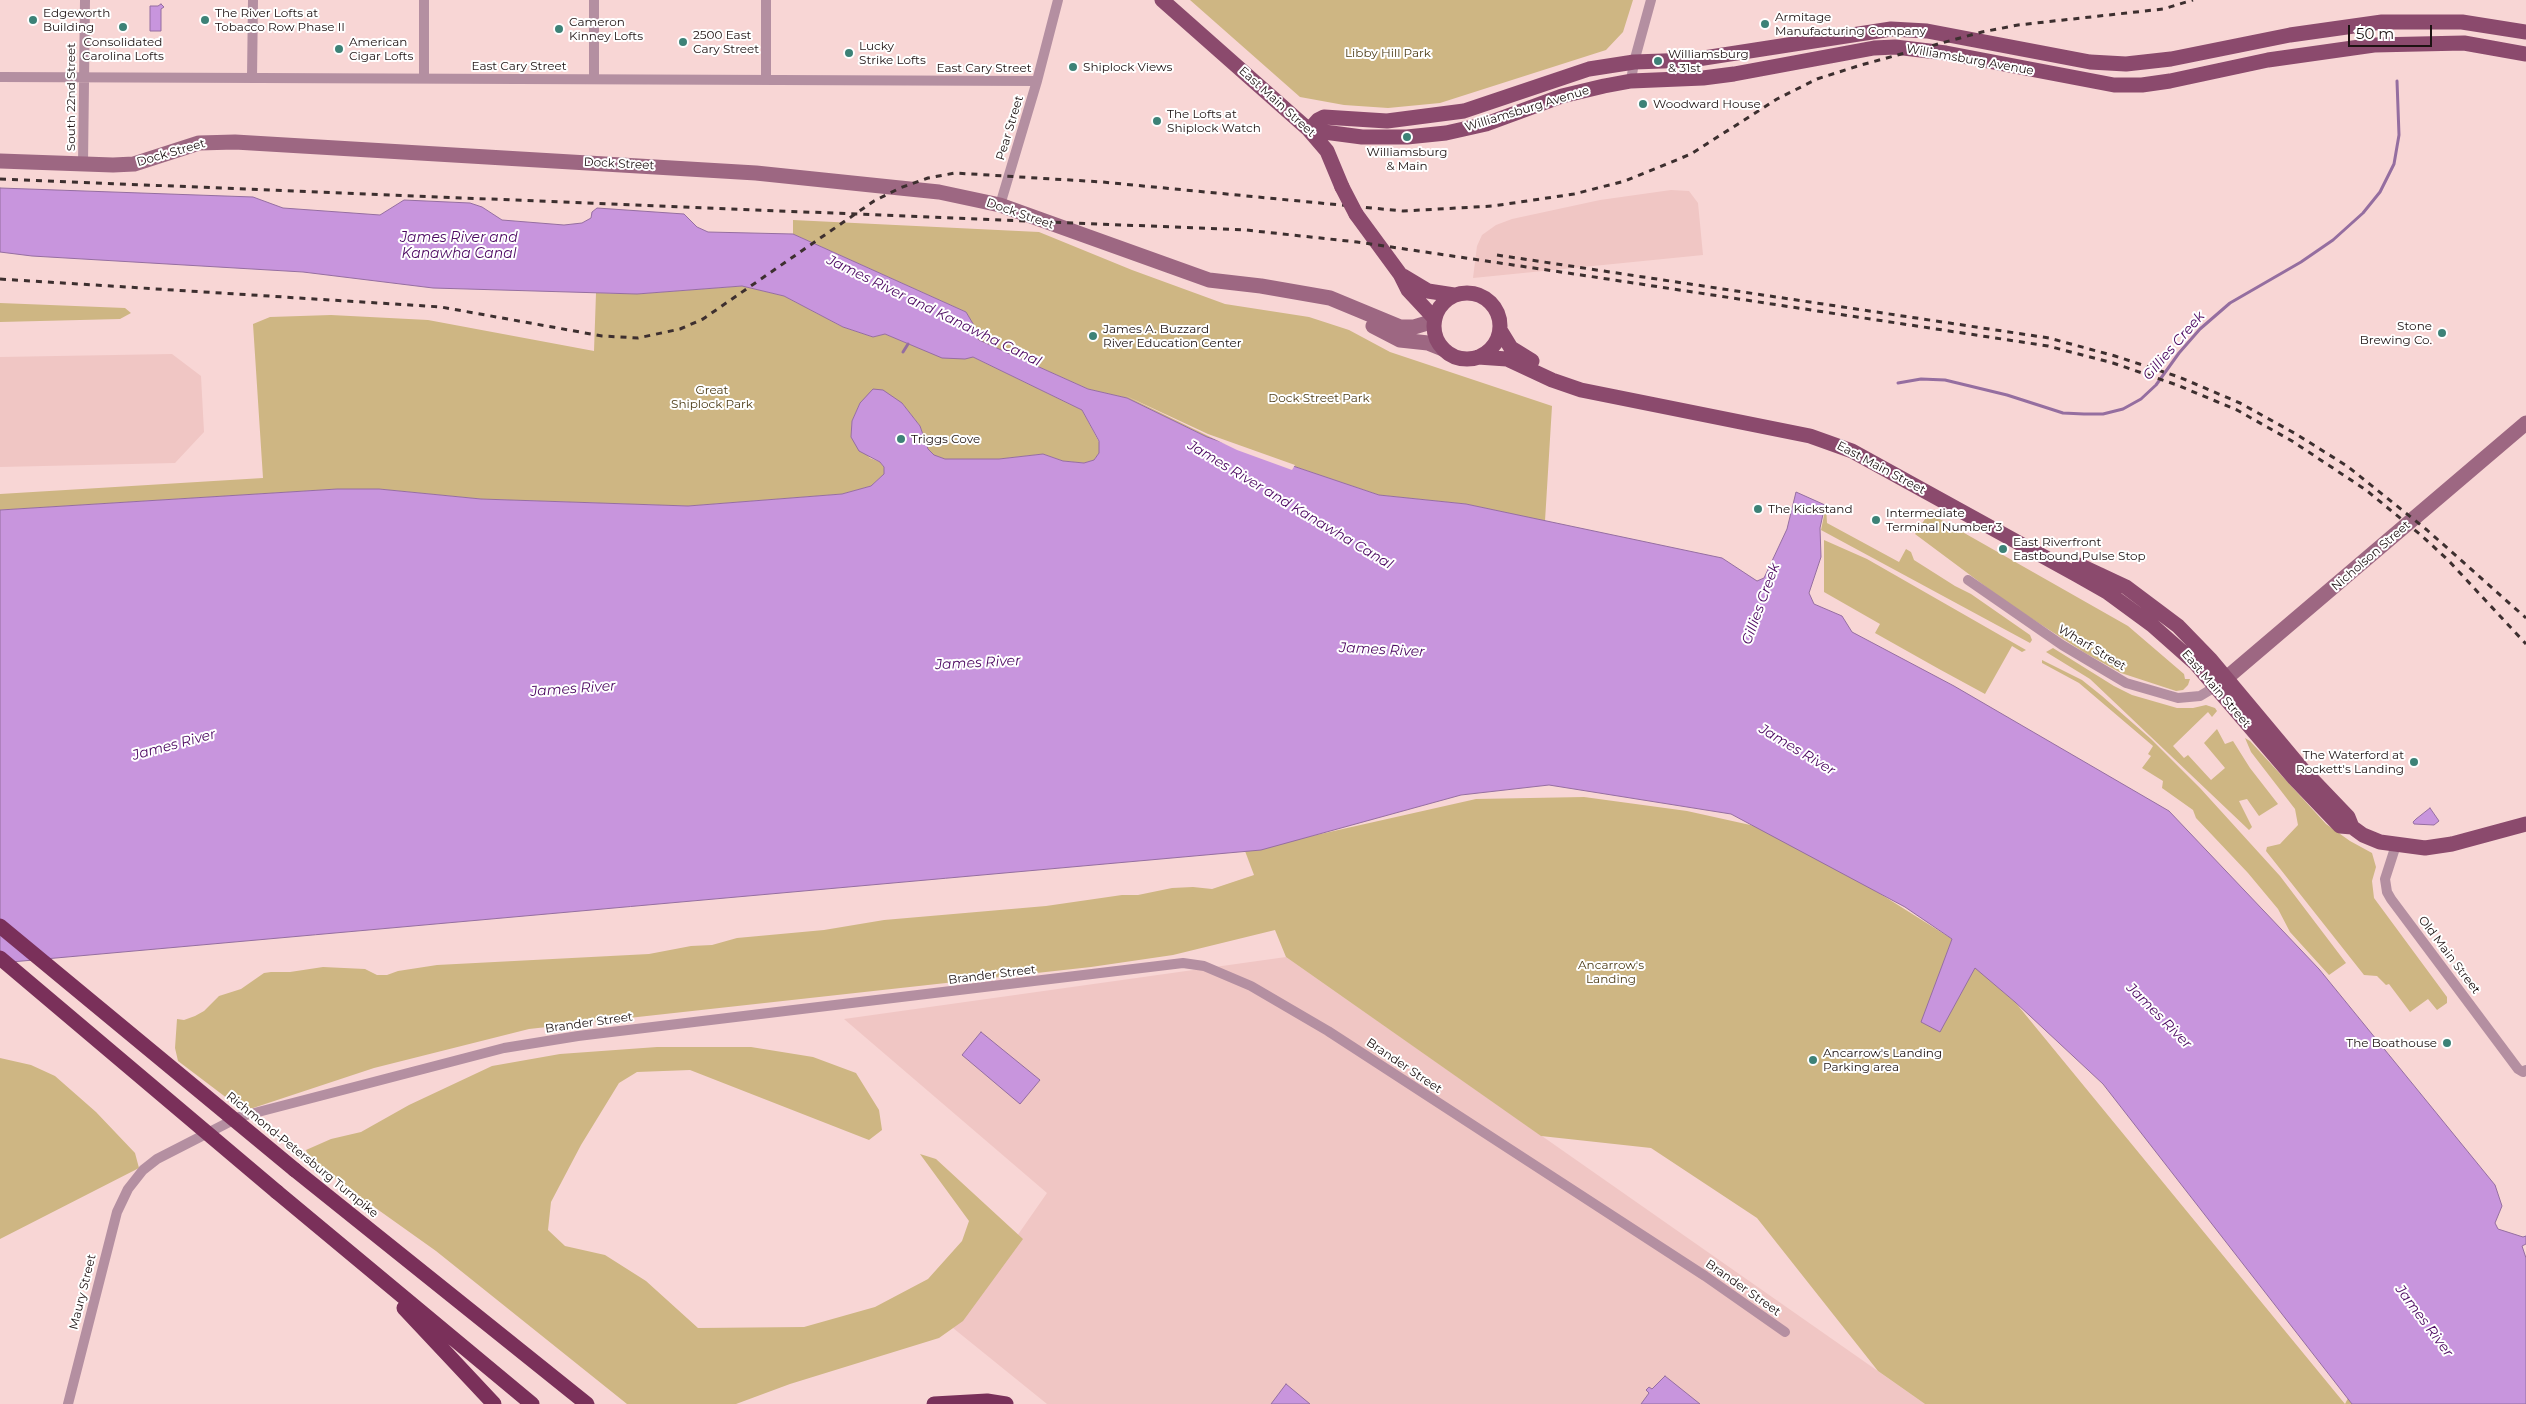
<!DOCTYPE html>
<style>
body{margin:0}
#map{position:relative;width:2526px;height:1404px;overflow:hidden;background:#f8d6d5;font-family:Montserrat,sans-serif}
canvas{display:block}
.scale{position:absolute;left:2348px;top:25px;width:84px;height:22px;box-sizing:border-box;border:2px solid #1d1212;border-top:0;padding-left:6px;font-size:15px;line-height:18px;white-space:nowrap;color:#1d1212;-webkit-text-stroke:4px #fff;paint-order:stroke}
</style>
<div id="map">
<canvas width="2526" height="1404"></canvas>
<div class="scale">50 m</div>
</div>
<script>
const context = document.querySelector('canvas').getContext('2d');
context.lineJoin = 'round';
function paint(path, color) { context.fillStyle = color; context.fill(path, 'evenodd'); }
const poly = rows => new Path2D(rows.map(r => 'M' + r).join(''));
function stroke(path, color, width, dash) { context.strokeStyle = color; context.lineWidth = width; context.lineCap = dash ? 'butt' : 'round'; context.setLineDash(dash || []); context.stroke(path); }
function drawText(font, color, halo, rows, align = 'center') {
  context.font = font + ' Montserrat,sans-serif'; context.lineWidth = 4; context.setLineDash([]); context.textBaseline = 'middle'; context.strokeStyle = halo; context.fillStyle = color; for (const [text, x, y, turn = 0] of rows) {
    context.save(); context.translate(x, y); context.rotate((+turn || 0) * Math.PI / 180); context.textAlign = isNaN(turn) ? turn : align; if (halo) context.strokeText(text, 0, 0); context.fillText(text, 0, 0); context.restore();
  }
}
paint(poly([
 [1671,190,1689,191,1698,203,1703,255,1473,278,1477,246,1482,235,1496,225,1512,219,1600,200],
 [172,354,201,376,204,432,175,463,0,467,0,357],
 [1286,957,1925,1404,1047,1404,953,1328,1047,1193,844,1019]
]), '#f0c6c4');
paint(poly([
 [1190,0,1633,0,1623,32,1606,50,1440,103,1388,108,1344,105,1300,97],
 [793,220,1039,232,1132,270,1225,304,1309,317,1349,330,1390,352,1552,406,1545,521,1466,504,1379,495,1207,437,1127,398,1088,389,979,340,966,312,793,234],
 [742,286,784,296,843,327,873,337,885,334,919,348,973,357,1082,410,1099,442,1099,453,1094,460,1084,463,1063,461,1043,454,999,459,945,459,933,455,928,449,920,426,902,403,860,403,852,421,851,437,870,458,880,462,884,467,884,474,871,486,842,494,688,506,481,499,379,489,337,489,0,510,0,494,263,478,253,324,270,317,331,315,428,320,594,351,596,293,637,294],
 [0,303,125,308,131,313,120,319,0,322],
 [1826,506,1827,523,1899,562,1906,549,1911,552,1914,560,1955,586,1971,594,2030,635,2032,640,2030,643,1821,530],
 [1929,513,2128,626,2184,674,2185,679,2190,679,2188,685,2183,690,2176,691,2121,673,2085,653,2009,604,1915,534],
 [1824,540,1867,559,2026,650,2022,652,2012,646,1985,694,1939,669,1875,633,1880,624,1824,592],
 [2053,648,2114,686,2132,695,2177,708,2193,708,2206,705,2215,708,2217,711,2212,717,2208,712,2173,746,2184,758,2188,755,2211,780,2225,768,2204,743,2217,729,2225,744,2233,741,2250,768,2278,804,2259,816,2247,799,2239,801,2252,827,2249,830,2090,679,2046,652],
 [2042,660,2082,680,2102,696,2151,739,2200,788,2280,876,2346,963,2329,975,2290,932,2278,909,2248,873,2196,818,2193,810,2162,788,2163,781,2142,768,2151,756,2148,754,2153,746,2079,683,2042,663],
 [2245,738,2250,741,2326,824,2350,841,2372,853,2376,867,2372,881,2374,898,2447,997,2447,1003,2437,1010,2428,999,2410,1012,2389,984,2386,985,2377,976,2364,975,2266,851,2267,847,2280,844,2298,825,2295,809,2251,752],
 [1584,797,1687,811,1782,832,1952,939,1922,1022,1940,1031,1975,967,2015,1002,2345,1404,2348,1398,2352,1404,1925,1404,1878,1371,1757,1218,1651,1148,1541,1136,1286,957,1275,930,1173,955,1091,967,529,1029,374,1068,244,1111,178,1061,175,1048,177,1019,184,1020,195,1016,204,1011,219,996,241,989,264,973,271,972,290,972,323,967,365,969,377,975,387,975,398,971,437,965,649,954,691,946,712,945,737,938,824,930,884,920,1046,906,1122,895,1138,895,1172,888,1193,887,1212,889,1254,875,1245,851,1476,799],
 [657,1047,751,1047,813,1057,856,1073,879,1110,882,1130,869,1140,690,1070,637,1072,619,1083,581,1145,551,1202,548,1230,565,1246,605,1255,646,1281,698,1328,804,1327,875,1307,928,1279,962,1241,969,1221,920,1154,936,1159,1023,1239,963,1321,939,1338,790,1384,736,1404,627,1404,436,1251,311,1162,306,1150,331,1139,361,1132,409,1105,492,1066,560,1054],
 [0,1058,31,1065,55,1076,96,1112,135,1153,139,1168,0,1239]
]), '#ceb683');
const water = poly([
 [161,4,164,7,161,9,161,31,150,31,150,6,158,6,161,4],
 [0,188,253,197,283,208,380,215,404,200,470,203,482,207,502,220,564,225,582,223,591,218,592,212,597,208,684,214,697,227,708,232,793,234,966,312,978,332,976,337,979,340,1088,389,1127,398,1207,437,1379,495,1466,504,1722,558,1757,581,1764,578,1787,529,1796,492,1825,505,1820,528,1821,557,1809,593,1814,604,1842,616,1852,632,1954,686,2169,811,2319,969,2495,1185,2502,1206,2495,1223,2498,1229,2523,1237,2526,1236,2526,1244,2522,1246,2526,1258,2526,1404,2352,1404,2103,1084,2015,1002,1975,968,1940,1032,1921,1022,1952,939,1905,907,1731,814,1549,785,1461,795,1261,850,0,963,0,510,337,489,379,489,481,499,688,506,842,494,871,486,884,474,884,467,880,462,859,451,851,437,852,421,860,403,873,389,883,390,902,403,920,426,928,449,934,455,945,459,999,459,1043,454,1063,461,1084,463,1094,460,1099,453,1099,441,1082,410,973,357,965,359,942,358,885,334,873,337,843,327,784,296,742,286,637,294,433,288,303,272,32,256,0,252,0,188],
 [2430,808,2439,821,2434,825,2414,824,2413,822,2416,819,2430,808],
 [981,1032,1040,1080,1020,1104,962,1055,981,1032],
 [1665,1376,1700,1404,1641,1404,1649,1393,1646,1390,1649,1387,1652,1389,1665,1376],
 [1286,1384,1310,1404,1271,1404,1286,1384]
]);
paint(water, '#c895dd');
stroke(water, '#956ea0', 1);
paint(poly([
 [1122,394,1208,434,1295,465,1292,470,1237,450]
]), '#f8d6d5');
stroke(poly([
 [903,352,908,344],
 [1898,383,1921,379,1945,380,2007,395,2063,413,2084,414,2103,414,2123,409,2141,399,2156,385,2179,353,2200,329,2230,303,2301,262,2333,240,2363,213,2380,192,2394,164,2399,135,2397,81]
]), '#956ea0', 3);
stroke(poly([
 [0,77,1037,81],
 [252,78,253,0],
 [424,78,424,0],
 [594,79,594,0],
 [766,80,766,0],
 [1631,81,1634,62,1651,0],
 [83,164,85,0],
 [1000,205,1037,81,1058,0],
 [1968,580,2062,645,2126,683,2178,698,2200,696,2215,687],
 [2396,845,2385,879,2387,892,2391,899,2518,1069,2523,1072,2526,1070],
 [68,1404,117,1212,128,1189,143,1170,157,1159,239,1117,504,1048,578,1036,1183,963,1204,966,1251,986,1328,1031,1705,1276,1785,1332]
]), '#b48fa1', 10);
stroke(poly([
 [0,161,113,165,134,164,199,143,235,142,756,173,900,188,939,192,1000,205,1209,280,1261,286,1330,298,1400,327,1414,327,1434,321],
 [1373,326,1400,340,1428,343,1443,349],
 [2217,686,2526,423]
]), '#9d6782', 15);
stroke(poly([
 [1162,0,1309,130,1327,151,1342,187],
 [1309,130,1318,120,1324,117,1387,121,1464,111,1589,69,1634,62,1691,60,1891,29,1927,31,2090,62,2126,64,2171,59,2290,35,2382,22,2462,22,2526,32],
 [1309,130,1362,137,1407,137,1446,133,1486,124,1562,96,1604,86,1631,81,1703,78,1734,74,1874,48,1895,47,1946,53,2114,85,2142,85,2170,81,2268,60,2374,45,2464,43,2526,54],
 [1356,214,1400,274,1408,290,1435,319],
 [1403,276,1428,291,1454,295],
 '1434 326a33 33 0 1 1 66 0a33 33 0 1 1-66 0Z',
 [1500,330,1511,348,1532,361],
 [1478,357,1507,359,1552,380,1581,390,1810,436,1852,451,2077,575,2107,592,2152,625,2196,664,2294,778,2340,826,2352,827,2363,835,2380,842,2425,848,2452,844,2526,824],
 [2079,565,2126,587,2178,626,2211,660,2303,770,2348,817,2352,827]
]), '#8b4a6d', 15);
stroke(poly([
 [295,1170,587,1404],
 [277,1192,532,1404],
 [404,1308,494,1404],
 [934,1404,987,1401,1006,1404]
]), '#7a305a', 15);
stroke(poly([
 [0,179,1246,230,1357,242,1581,275,2048,346,2113,363,2177,385,2237,410,2292,441,2366,490,2422,536,2448,560,2526,644],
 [1497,255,2049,338,2115,356,2179,377,2240,403,2296,434,2347,466,2427,530,2526,618],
 [0,279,441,307,602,336,638,338,680,329,703,319,874,201,900,188,928,178,955,173,1102,182,1403,211,1493,206,1574,194,1625,181,1691,154,1777,99,1817,79,1861,65,1982,32,2018,25,2163,9,2193,0]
]), '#3d2f2f', 3, [6, 6]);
stroke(poly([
 [1342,187,1356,214]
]), '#8b4a6d', 15);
stroke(poly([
 [0,926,295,1170],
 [0,958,277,1192]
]), '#7a305a', 15);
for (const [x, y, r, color] of [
 [33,20,5,"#3d8277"],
 [205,20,5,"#3d8277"],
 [1765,24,5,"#3d8277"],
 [123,27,5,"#3d8277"],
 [559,29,5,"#3d8277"],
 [683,42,5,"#3d8277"],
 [339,49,5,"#3d8277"],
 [849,53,5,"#3d8277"],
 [1658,61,5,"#3d8277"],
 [1073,67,5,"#3d8277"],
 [1643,104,5,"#3d8277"],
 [1157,121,5,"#3d8277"],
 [1407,137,5,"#3d8277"],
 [2442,333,5,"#3d8277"],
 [1093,336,5,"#3d8277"],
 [901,439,5,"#3d8277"],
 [1758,509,5,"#3d8277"],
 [1876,520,5,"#3d8277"],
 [2003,549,5,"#3d8277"],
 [2414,762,5,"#3d8277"],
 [2447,1043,5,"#3d8277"],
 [1813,1060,5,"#3d8277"]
]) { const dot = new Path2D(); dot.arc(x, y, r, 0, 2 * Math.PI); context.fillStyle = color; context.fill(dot); stroke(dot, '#fff', 2); }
drawText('12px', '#1d1212', '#fff', [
 ["Edgeworth",43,13],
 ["Building",43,27],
 ["The River Lofts at",215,13],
 ["Tobacco Row Phase II",215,27],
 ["Armitage",1775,17],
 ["Manufacturing Company",1775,31],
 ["Cameron",569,22],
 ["Kinney Lofts",569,36],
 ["2500 East",693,35],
 ["Cary Street",693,49],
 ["Consolidated",123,42,"center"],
 ["Carolina Lofts",123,56,"center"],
 ["American",349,42],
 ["Cigar Lofts",349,56],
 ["Lucky",859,46],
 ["Strike Lofts",859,60],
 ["Williamsburg",1668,54],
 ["& 31st",1668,68],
 ["Shiplock Views",1083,67],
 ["Woodward House",1653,104],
 ["The Lofts at",1167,114],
 ["Shiplock Watch",1167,128],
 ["Williamsburg",1407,152,"center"],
 ["& Main",1407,166,"center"],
 ["Stone",2432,326,"right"],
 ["Brewing Co.",2432,340,"right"],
 ["James A. Buzzard",1103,329],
 ["River Education Center",1103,343],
 ["Triggs Cove",911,439],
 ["The Kickstand",1768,509],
 ["Intermediate",1886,513],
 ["Terminal Number 3",1886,527],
 ["East Riverfront",2013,542],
 ["Eastbound Pulse Stop",2013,556],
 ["The Waterford at",2404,755,"right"],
 ["Rockett's Landing",2404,769,"right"],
 ["The Boathouse",2437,1043,"right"],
 ["Ancarrow's Landing",1823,1053],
 ["Parking area",1823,1067]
], 'left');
drawText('12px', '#4c3b16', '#fff', [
 ["Libby Hill Park",1388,53],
 ["Great",712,390],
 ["Shiplock Park",712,404],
 ["Dock Street Park",1319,398],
 ["Ancarrow's",1611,965],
 ["Landing",1611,979]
]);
drawText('12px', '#1d1212', '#fff', [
 ["Williamsburg Avenue",1970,60,10],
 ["East Cary Street",519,66],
 ["East Cary Street",984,68],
 ["South 22nd Street",71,97,-90],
 ["East Main Street",1277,102,42],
 ["Williamsburg Avenue",1527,109,-17],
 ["Pear Street",1010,128,-73],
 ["Dock Street",171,153,-16],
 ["Dock Street",619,164,3],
 ["Dock Street",1020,214,19],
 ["East Main Street",1881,468,28],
 ["Nicholson Street",2371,556,-41],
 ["Wharf Street",2092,648,31],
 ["East Main Street",2216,689,49],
 ["Old Main Street",2449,955,53],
 ["Brander Street",992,975,-7],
 ["Brander Street",589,1023,-8],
 ["Brander Street",1404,1066,34],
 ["Richmond-Petersburg Turnpike",302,1155,39],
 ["Brander Street",1743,1288,35],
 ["Maury Street",83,1292,-76]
]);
drawText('italic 14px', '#4c0861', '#fff', [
 ["James River and",459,238],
 ["Kanawha Canal",459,254],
 ["James River and Kanawha Canal",934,311,26],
 ["Gillies Creek",2174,346,-49],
 ["James River and Kanawha Canal",1290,505,31],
 ["Gillies Creek",1761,604,-70],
 ["James River",1382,650,3],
 ["James River",978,663,-3],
 ["James River",573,689,-4],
 ["James River",174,745,-15],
 ["James River",1797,750,31],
 ["James River",2159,1016,45],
 ["James River",2424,1321,53]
]);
</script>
